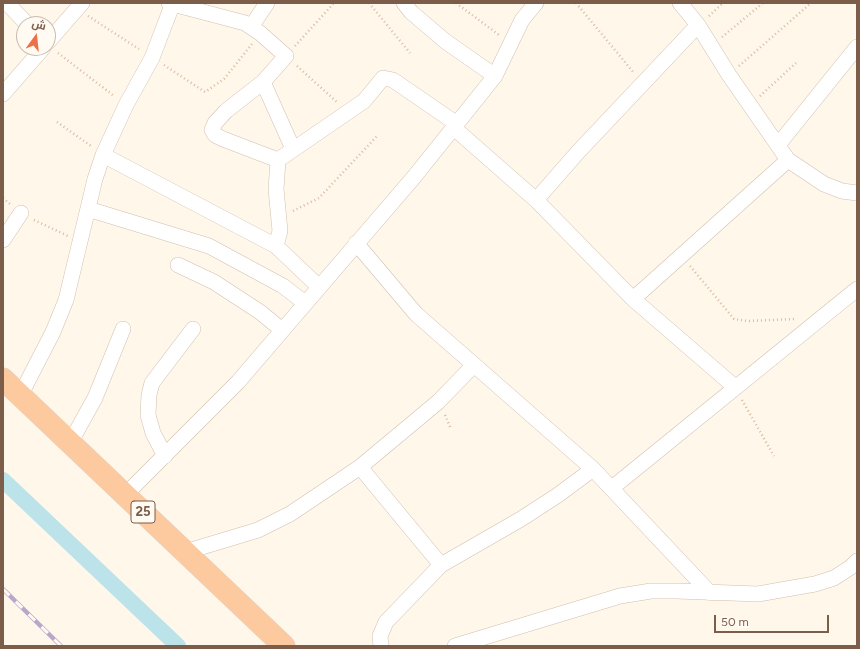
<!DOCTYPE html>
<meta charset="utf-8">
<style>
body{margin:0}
#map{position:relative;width:860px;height:649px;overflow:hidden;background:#fef7ea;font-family:Figtree,Cairo,sans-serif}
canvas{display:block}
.frame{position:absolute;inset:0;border:4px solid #7c5d4a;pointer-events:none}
.north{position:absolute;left:16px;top:16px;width:40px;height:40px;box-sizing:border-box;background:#fffaf2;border:1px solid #cbbbaf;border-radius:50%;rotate:15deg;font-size:11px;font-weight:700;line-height:16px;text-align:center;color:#7c5d4a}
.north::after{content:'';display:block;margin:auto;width:14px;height:18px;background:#ef7048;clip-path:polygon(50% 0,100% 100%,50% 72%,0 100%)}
.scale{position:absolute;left:714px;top:615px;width:115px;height:18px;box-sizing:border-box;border:2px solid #7c5d4a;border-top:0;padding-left:5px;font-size:12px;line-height:14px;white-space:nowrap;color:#7c5d4a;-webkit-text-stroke:3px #fffaf2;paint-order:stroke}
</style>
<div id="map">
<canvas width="860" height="649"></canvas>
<div class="frame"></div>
<div class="north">ش</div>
<div class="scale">50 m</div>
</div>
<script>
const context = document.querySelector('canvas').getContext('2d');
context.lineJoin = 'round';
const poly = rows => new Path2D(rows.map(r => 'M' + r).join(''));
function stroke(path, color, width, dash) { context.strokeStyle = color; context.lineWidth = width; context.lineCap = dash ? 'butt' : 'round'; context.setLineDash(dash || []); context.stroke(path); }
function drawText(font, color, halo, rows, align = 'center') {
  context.font = font + ' Figtree,sans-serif'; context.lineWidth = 3; context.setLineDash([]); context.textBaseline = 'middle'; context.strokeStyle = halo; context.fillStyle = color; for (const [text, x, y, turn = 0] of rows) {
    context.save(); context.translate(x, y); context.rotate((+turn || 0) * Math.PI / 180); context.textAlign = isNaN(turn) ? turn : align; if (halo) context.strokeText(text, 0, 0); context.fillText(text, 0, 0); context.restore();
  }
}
stroke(poly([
 [3,480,178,646]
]), '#bce3ea', 16);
const minor = poly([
 [7,3,27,24],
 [169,3,245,23,260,33,286,56,263,82,226,111,215,123,212,130,215,135,223,139,278,160],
 [404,3,411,12,445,41,495,76],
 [680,3,698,25,729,75,788,160,824,184,842,191,857,193],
 [251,27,267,3],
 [48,42,82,3],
 [263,82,293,149],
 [3,94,43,48],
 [454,128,536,200,633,299,735,387],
 [778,145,857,47],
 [103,155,276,246,319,287],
 [536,200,578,152,698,25],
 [88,209,209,246,283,286,305,303],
 [3,240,21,213],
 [356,243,416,314,593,469,710,593],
 [276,246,280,231,276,189,278,160,364,101,383,78,393,80,457,124],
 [178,265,214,282,260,312,282,330],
 [633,299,788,160],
 [20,396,53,332,66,300,95,179,103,155,126,105,152,58,173,3],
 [70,443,95,398,123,329],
 [165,456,153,433,148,415,149,395,152,383,193,329],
 [360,467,441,565],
 [612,488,857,289],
 [125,495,238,382,414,177,495,76,522,20,536,3],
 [185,552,258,530,290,514,360,467,438,402,473,366],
 [381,646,380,636,386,622,441,565,521,519,558,495,593,469],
 [455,646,620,596,651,591,677,591,758,594,815,584,834,578,851,567,857,561]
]);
const trunk = poly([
 [3,379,284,646]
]);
stroke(minor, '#d2bfae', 16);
stroke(trunk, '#ddd5d0', 23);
stroke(poly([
 [369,3,410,53],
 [456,3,499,35],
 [576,3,634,73],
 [88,16,139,49],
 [709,16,723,3],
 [722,37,763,3],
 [295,46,334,3],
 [58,53,114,96],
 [164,65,205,92,224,79,252,44],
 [297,66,338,103],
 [739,66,811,3],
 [760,96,796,63],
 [57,122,91,146],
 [3,198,10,204],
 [293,211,319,198,378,135],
 [34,220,68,236],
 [690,266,734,319,747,321,796,319],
 [742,400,774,456],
 [445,415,451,429]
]), '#dcb9a2', 2.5, [1, 3]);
stroke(minor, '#fff', 15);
stroke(trunk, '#fdca9f', 22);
const rail = poly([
 [3,589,61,646]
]);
stroke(rail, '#baa6ca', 4.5);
stroke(rail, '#fffaf2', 3, [9]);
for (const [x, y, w] of [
 [143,512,24]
]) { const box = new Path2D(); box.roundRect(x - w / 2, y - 11, w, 22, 3); context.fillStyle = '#fffaf2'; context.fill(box); stroke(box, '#7c5d4a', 1); }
drawText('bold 13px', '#7c5d4a', null, [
 ["25",143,512]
]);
</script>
